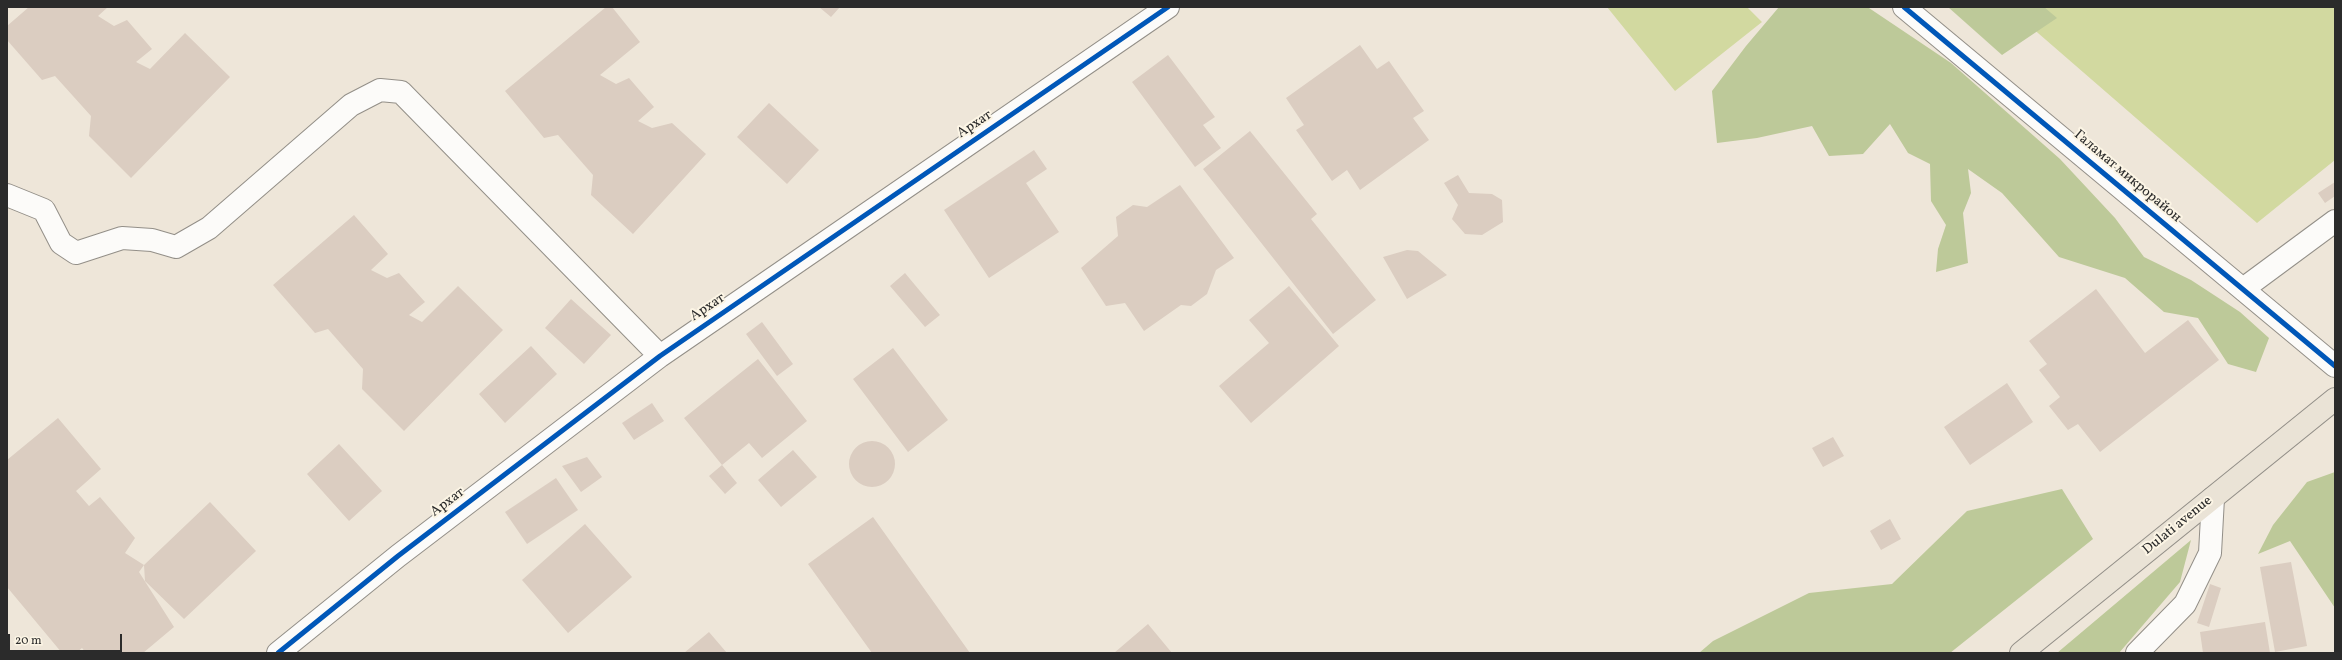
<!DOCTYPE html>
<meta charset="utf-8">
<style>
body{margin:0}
#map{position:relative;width:2342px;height:660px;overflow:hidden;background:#eee6d9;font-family:Vollkorn,serif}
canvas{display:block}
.frame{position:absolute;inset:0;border:8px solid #2b2b2b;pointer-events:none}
.scale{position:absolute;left:8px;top:634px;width:114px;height:18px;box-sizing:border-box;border:2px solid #2b2b2b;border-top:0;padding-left:5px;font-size:12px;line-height:14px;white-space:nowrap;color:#2b2b2b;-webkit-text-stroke:3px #fcf5e5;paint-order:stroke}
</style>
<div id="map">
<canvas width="2342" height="660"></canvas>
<div class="frame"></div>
<div class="scale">20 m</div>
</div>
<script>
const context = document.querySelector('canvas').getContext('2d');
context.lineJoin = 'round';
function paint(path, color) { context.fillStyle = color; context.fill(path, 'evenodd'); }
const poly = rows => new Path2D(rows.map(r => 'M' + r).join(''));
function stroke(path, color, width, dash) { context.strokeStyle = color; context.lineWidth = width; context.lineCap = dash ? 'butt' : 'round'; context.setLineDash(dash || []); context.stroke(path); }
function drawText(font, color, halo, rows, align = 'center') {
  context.font = font + ' Vollkorn,serif'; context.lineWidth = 4; context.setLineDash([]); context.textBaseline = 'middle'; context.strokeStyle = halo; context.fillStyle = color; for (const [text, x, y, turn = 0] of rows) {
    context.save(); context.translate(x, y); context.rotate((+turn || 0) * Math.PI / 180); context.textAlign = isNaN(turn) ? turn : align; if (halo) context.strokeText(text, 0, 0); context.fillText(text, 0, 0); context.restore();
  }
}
paint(poly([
 [1607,7,1747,7,1762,22,1675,91],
 [2008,7,2335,7,2335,160,2257,223]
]), '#d2d9a0');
paint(poly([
 [1779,7,1869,8,1951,63,2060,159,2115,218,2144,257,2191,280,2240,312,2269,338,2256,372,2228,364,2198,318,2164,312,2125,278,2059,257,2002,193,1968,169,1971,193,1963,213,1968,263,1936,272,1938,249,1946,225,1931,201,1930,164,1908,153,1890,124,1863,154,1829,156,1812,126,1757,138,1717,143,1712,91,1746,46],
 [1948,7,2044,7,2057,18,2002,55],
 [2335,472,2335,608,2290,541,2258,554,2273,525,2307,482],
 [2062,489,2093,539,1950,653,1699,653,1713,641,1809,593,1892,584,1967,511],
 [2191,540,2180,582,2119,653,2057,653]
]), '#bdc999');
paint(poly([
 [29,7,108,7,98,16,114,26,127,20,152,49,136,62,150,69,185,33,230,77,131,178,89,136,91,116,55,76,42,80,7,40,7,26],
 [606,7,612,7,640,42,600,75,616,84,629,78,654,107,638,121,652,128,672,123,706,154,633,234,591,195,593,175,558,135,544,138,505,91],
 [819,7,840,7,831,17],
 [1360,45,1377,69,1389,61,1424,111,1413,118,1429,140,1360,190,1347,170,1332,181,1296,130,1304,125,1286,98],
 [1168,55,1215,117,1203,125,1221,148,1195,167,1132,82],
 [769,103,819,150,787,184,737,137],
 [1250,131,1317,214,1311,219,1376,300,1333,334,1203,169],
 [1034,150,1047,169,1026,183,1059,232,989,278,944,210],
 [1458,175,1469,193,1492,194,1502,200,1503,222,1482,235,1465,234,1452,219,1458,205,1444,183],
 [2335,182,2335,196,2325,203,2318,193],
 [1180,185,1234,258,1216,270,1207,294,1191,306,1181,305,1144,331,1125,303,1106,306,1081,268,1118,236,1116,217,1133,205,1147,207],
 [354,215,388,254,371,270,387,278,399,273,425,302,409,315,422,322,458,286,503,330,404,431,362,389,363,369,328,329,315,333,273,285],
 [1407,250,1418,251,1447,275,1407,299,1383,257],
 [905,273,940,315,925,327,890,286],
 [1289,286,1339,346,1251,423,1219,386,1269,343,1249,320],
 [2096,289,2145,353,2188,320,2219,360,2100,452,2078,424,2068,430,2049,406,2060,397,2039,370,2047,364,2029,341],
 [571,299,611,335,584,364,545,328],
 [762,322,793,364,777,376,746,334],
 [531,346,557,374,505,423,479,394],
 [893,348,948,420,908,452,853,379],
 [758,359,807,421,762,458,749,443,722,465,684,418],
 [2007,383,2033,422,1970,465,1944,427],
 [652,403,664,421,634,440,622,423],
 [58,418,101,469,76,491,89,506,100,497,135,538,125,553,144,565,139,572,174,627,143,653,86,653,82,648,76,653,62,653,7,587,7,460],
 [1833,437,1844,456,1823,467,1812,448],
 '849 464a23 23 0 1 1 46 0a23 23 0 1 1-46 0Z',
 [339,444,382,491,349,521,307,474],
 [793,450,817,477,781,507,758,480],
 [587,457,602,477,581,492,562,466],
 [722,465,737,483,725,494,709,476],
 [556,478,578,510,527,544,505,512],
 [210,502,256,551,184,619,145,581,144,565],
 [873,517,970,653,872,653,808,564],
 [1890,519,1901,539,1881,550,1870,531],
 [585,524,632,577,568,633,522,580],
 [2291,562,2307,646,2275,652,2260,567],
 [2210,584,2221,588,2209,627,2197,623],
 [2265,622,2270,653,2203,653,2200,632],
 [1148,624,1172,653,1114,653],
 [709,632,727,653,684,653]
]), '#dbcdc1');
const minor = poly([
 [1904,7,2335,366],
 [7,195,44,210,61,243,76,253,122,238,152,240,176,247,209,228,351,105,380,90,401,92,660,356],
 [2243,289,2335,221],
 [278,653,398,556,660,356,1168,7],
 [2137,653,2185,604,2210,553,2213,498]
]);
const major = poly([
 [2021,653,2335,399]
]);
stroke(minor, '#938f88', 24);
stroke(major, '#938f88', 24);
stroke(minor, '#fcfbf9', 22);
stroke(major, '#eae3d6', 22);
stroke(poly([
 [1904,7,2335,366],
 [278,653,398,556,660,356,1168,7]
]), '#0057b8', 5);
drawText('14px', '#2b2b2b', '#fcf5e5', [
 ["Архат",975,125,-34],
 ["Галамат микрорайон",2127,177,40],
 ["Архат",708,308,-34],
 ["Архат",448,503,-37],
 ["Dulati avenue",2178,526,-39]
]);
</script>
